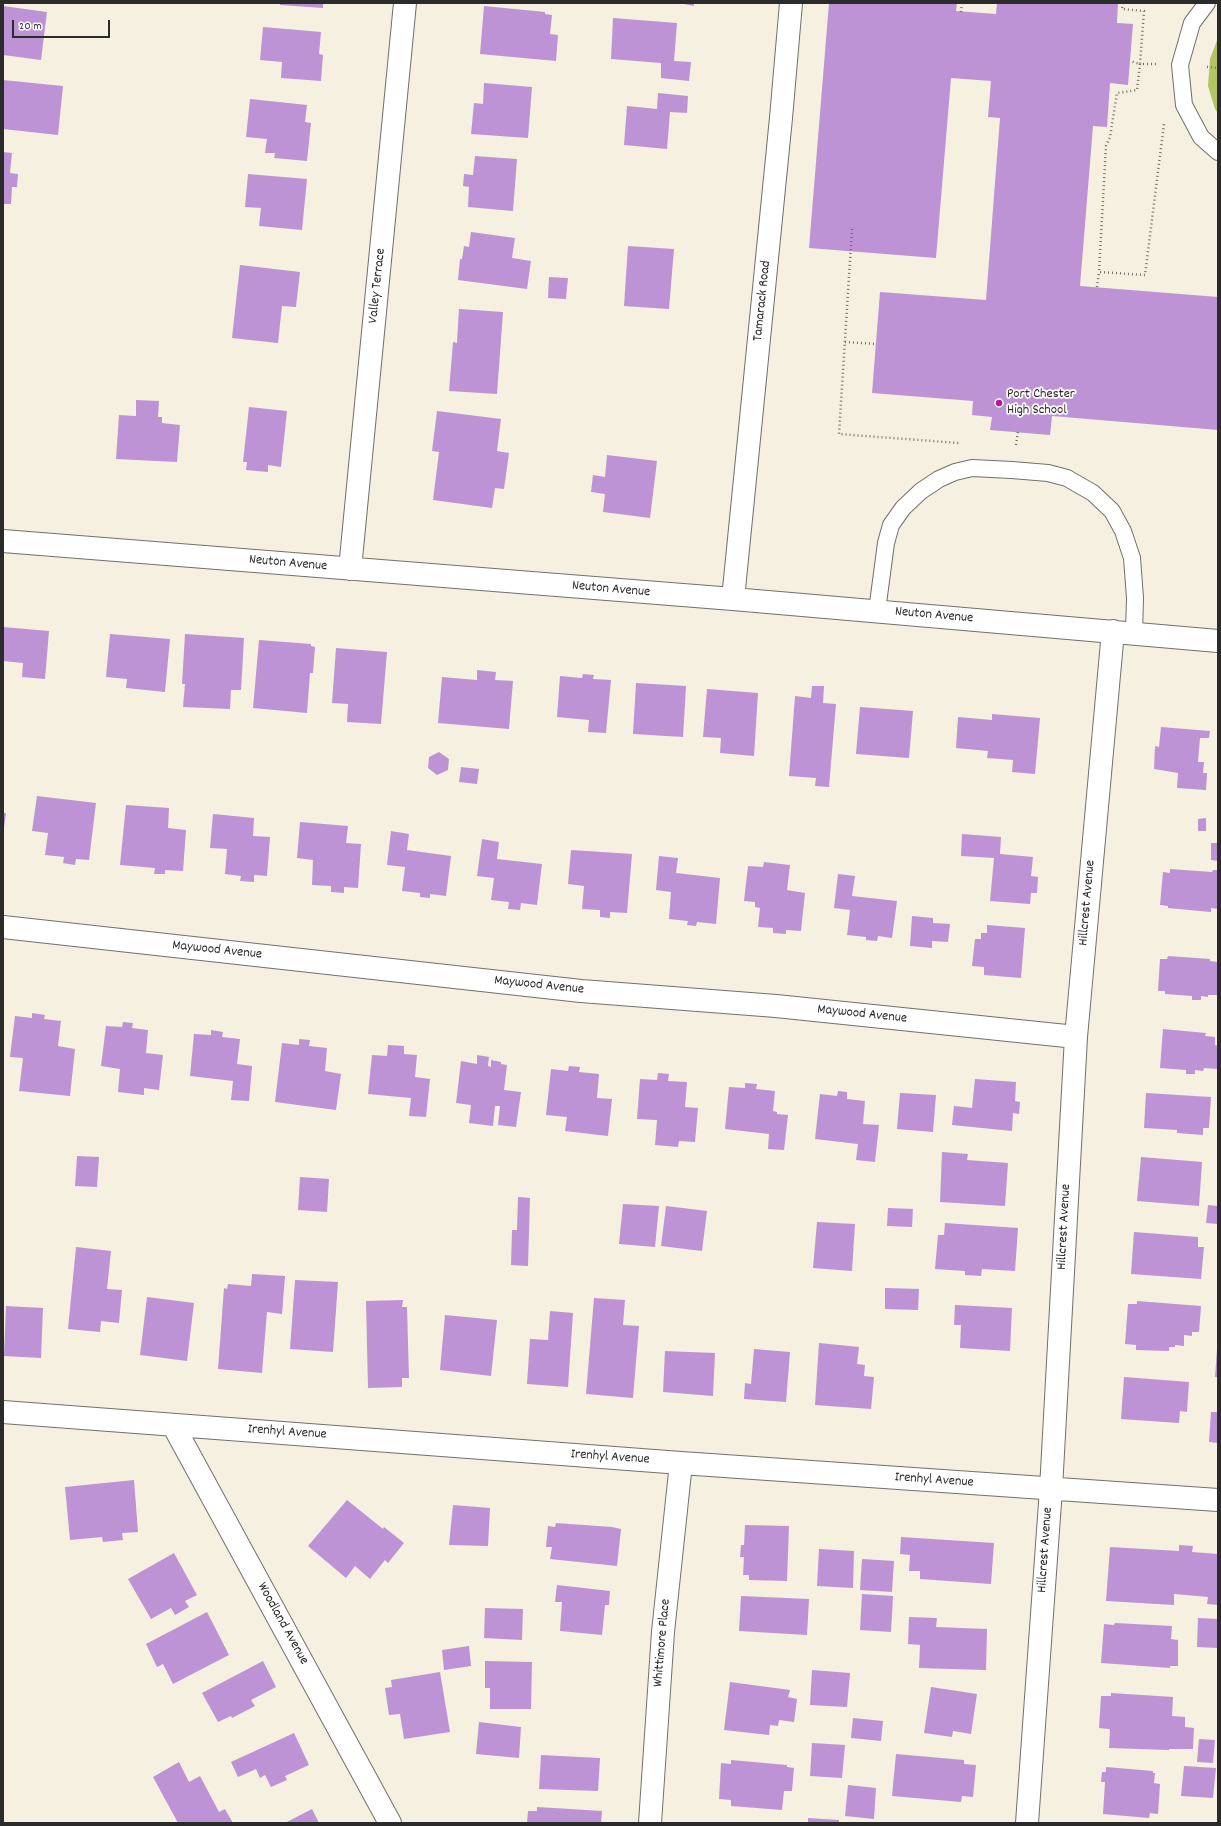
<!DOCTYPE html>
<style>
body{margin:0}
#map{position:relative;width:1221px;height:1826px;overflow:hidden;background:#f5f0df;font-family:Dekko,sans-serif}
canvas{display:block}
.frame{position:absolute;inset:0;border:4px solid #2b2b2b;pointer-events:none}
.scale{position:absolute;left:12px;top:20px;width:98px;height:18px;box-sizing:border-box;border:2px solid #2b2b2b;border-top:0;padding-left:5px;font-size:12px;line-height:14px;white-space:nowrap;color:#2b2b2b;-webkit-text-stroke:3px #fff;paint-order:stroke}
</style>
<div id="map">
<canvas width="1221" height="1826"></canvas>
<div class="frame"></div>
<div class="scale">20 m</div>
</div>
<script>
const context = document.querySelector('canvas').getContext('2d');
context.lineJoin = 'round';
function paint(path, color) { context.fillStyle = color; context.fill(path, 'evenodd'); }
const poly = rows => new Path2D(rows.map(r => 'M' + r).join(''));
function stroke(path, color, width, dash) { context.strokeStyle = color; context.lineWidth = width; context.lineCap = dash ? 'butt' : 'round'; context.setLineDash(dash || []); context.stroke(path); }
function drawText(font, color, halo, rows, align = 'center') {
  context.font = font + ' Dekko,sans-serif'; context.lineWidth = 3.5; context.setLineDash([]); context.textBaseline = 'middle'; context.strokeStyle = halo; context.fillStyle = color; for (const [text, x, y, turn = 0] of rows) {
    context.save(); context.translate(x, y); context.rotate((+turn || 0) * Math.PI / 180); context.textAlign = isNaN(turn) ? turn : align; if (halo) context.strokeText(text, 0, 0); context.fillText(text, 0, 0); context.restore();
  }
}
paint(poly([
 [1218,38,1218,113,1215,109,1208,86,1210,59]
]), '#b4c365');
paint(poly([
 [280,3,323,3,323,8,280,5],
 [679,3,694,3,694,6],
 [829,3,957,3,956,11,996,14,997,3,1118,3,1117,23,1133,24,1128,85,1110,83,1107,127,1093,126,1080,286,1218,297,1218,430,1052,416,1050,435,990,430,992,417,972,415,973,401,872,393,880,292,986,300,1000,118,988,117,991,81,951,78,936,258,809,248],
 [3,6,47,12,41,60,3,55],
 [484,6,545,12,545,14,552,15,550,34,558,35,556,61,480,54],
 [613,18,677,23,674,61,691,62,689,81,661,78,661,63,611,59],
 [263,27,321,32,319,54,323,55,321,81,281,78,282,62,260,60],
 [3,80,63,86,58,135,3,129],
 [484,83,532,87,528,138,471,134,474,103,483,104],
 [658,93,688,96,687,113,670,112,667,149,624,145,627,106,657,109],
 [250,99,307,105,305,122,311,123,307,161,274,158,275,153,265,153,267,139,246,137],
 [3,152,12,153,10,173,18,174,17,187,12,187,11,204,3,204],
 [475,156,517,159,513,211,468,207,469,187,463,186,464,174,473,175],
 [248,174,307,179,302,230,259,226,261,208,245,207],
 [471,232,515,238,512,258,531,261,527,289,458,280,460,259,462,259,464,246,469,247],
 [628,246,674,249,669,309,624,306],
 [240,265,300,272,296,307,282,306,278,343,232,338],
 [549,277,568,278,566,299,548,298],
 [459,309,503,312,497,394,449,391,453,342,457,343],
 [136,400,159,401,158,417,162,417,162,423,180,425,177,462,116,459,119,415,136,416],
 [249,407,287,411,281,467,268,465,268,472,246,470,247,462,243,462],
 [437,411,501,419,497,451,509,453,504,489,495,488,492,508,433,500,439,452,432,451],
 [607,455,657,461,650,518,603,512,605,494,591,492,593,475,605,477],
 [3,627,49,631,45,679,22,677,23,663,3,661],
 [110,634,170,639,165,692,126,688,127,679,106,677],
 [185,634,244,638,241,690,231,690,230,709,183,707,185,684,182,684],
 [259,640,311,644,311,646,315,647,313,673,310,673,307,713,253,708],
 [336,648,387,652,381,724,347,722,348,704,332,703],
 [477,670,496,672,495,680,513,681,509,729,438,723,442,677,477,680],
 [583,674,594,675,593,679,611,680,606,733,588,732,589,720,557,717,560,676,582,678],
 [636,683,686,686,683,737,633,734],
 [812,686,824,686,823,703,836,704,829,787,815,786,816,778,789,776,795,696,811,698],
 [707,689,758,693,754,756,720,753,721,738,703,737],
 [860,707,913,711,909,758,856,754],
 [992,714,1040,718,1035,774,1012,772,1013,760,987,758,988,751,956,748,958,717,992,720],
 [1161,727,1210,731,1209,738,1200,738,1198,762,1204,762,1203,773,1207,773,1206,790,1177,788,1178,773,1154,769,1155,746,1159,747],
 [439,752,449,759,448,770,437,775,428,768,429,757],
 [461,767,479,769,477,784,459,782],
 [37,796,96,803,89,860,76,859,75,865,63,863,64,857,45,855,48,833,32,831],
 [126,805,169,808,168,828,186,830,183,871,165,870,165,874,154,874,155,868,120,865],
 [3,813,6,813,4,828,3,828],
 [213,814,254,818,253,836,270,837,267,876,254,875,254,882,240,881,241,876,225,874,227,849,210,848],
 [1206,818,1206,831,1198,831,1198,819],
 [300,822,348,826,346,843,361,844,358,888,344,887,344,893,331,892,331,886,312,885,313,860,297,858],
 [391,831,409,834,407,850,451,856,446,896,430,894,430,898,420,897,420,893,402,891,405,867,387,865],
 [962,834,1001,837,1000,854,1033,857,1031,876,1038,877,1037,893,1031,893,1030,904,990,901,994,858,961,856],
 [482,839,499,842,497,859,542,864,537,905,521,903,520,910,508,909,509,902,491,900,494,878,477,876],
 [1211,843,1218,843,1218,861,1211,860],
 [571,850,632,854,627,913,610,912,610,918,600,917,600,910,582,909,584,886,568,884],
 [659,856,678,858,676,873,720,878,716,924,697,922,696,926,687,925,688,921,669,919,671,892,656,890],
 [764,862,790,865,787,890,805,893,801,931,786,930,786,934,773,933,773,928,758,927,760,908,755,907,755,902,744,901,748,866,763,867],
 [1170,869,1212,872,1213,870,1218,870,1218,909,1211,908,1211,912,1168,908,1168,906,1160,905,1163,872,1170,873],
 [838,874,855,876,852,896,897,901,892,938,878,936,877,941,866,940,866,937,847,935,850,910,834,908],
 [912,916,933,918,933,923,950,924,948,942,932,941,932,948,910,946],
 [987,925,1025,928,1021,978,984,975,984,967,972,966,975,939,981,939,981,933,987,933],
 [1168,956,1210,959,1210,961,1218,962,1218,995,1208,995,1208,997,1201,996,1201,1000,1192,1000,1192,996,1165,994,1165,991,1158,991,1160,959,1167,959],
 [32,1013,45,1015,44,1019,61,1021,58,1046,75,1049,70,1096,19,1091,23,1058,10,1057,15,1016,32,1018],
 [123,1022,133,1023,132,1028,148,1030,146,1053,163,1055,159,1090,144,1088,144,1095,118,1092,120,1069,101,1066,106,1026,122,1027],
 [1163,1029,1206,1033,1205,1036,1215,1037,1215,1045,1218,1046,1218,1069,1204,1068,1203,1071,1195,1070,1195,1074,1186,1074,1186,1070,1160,1068],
 [211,1030,223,1032,222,1037,240,1039,237,1064,252,1066,249,1101,231,1100,233,1081,190,1076,194,1034,211,1035],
 [299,1039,310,1040,309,1046,327,1048,325,1071,341,1074,336,1110,275,1102,282,1043,299,1045],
 [388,1045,404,1046,404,1054,417,1055,415,1077,430,1079,426,1117,409,1116,411,1098,368,1094,372,1055,387,1056],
 [477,1055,489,1057,488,1066,491,1067,491,1060,501,1062,501,1064,507,1065,504,1090,521,1092,516,1127,498,1125,500,1106,495,1106,493,1126,469,1123,471,1105,456,1103,461,1061,477,1064],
 [569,1066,580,1067,579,1072,599,1074,597,1098,612,1099,608,1136,565,1131,567,1117,546,1115,551,1069,568,1071],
 [658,1073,669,1074,668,1081,687,1082,685,1107,698,1108,695,1142,679,1141,678,1147,655,1145,657,1120,637,1119,640,1079,657,1080],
 [975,1079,1016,1082,1015,1101,1020,1102,1019,1114,1013,1113,1012,1131,952,1125,954,1106,972,1108],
 [745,1083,757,1084,756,1089,775,1091,773,1111,777,1112,777,1114,788,1115,784,1150,768,1149,769,1134,725,1129,729,1087,745,1088],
 [838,1091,847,1092,847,1099,865,1101,863,1124,879,1125,875,1162,856,1160,858,1144,815,1139,820,1094,837,1096],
 [900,1093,936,1095,933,1132,897,1129],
 [1146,1093,1211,1097,1209,1128,1203,1128,1203,1135,1177,1133,1177,1130,1144,1128],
 [942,1152,968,1154,967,1160,1008,1163,1005,1206,940,1202],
 [77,1156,99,1157,97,1187,75,1186],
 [1141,1157,1202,1162,1199,1206,1137,1201],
 [300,1177,329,1179,327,1212,298,1210],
 [518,1197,530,1198,528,1266,511,1265,512,1230,517,1230],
 [623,1204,659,1206,655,1247,619,1244],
 [1208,1205,1218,1206,1218,1224,1206,1223],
 [666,1206,707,1211,702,1251,661,1246],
 [888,1208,913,1209,912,1227,887,1226],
 [817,1222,855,1224,852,1271,813,1268],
 [945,1223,1018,1228,1015,1271,982,1269,981,1276,965,1275,965,1271,935,1269,938,1235,944,1235],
 [1134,1232,1198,1237,1198,1247,1204,1247,1201,1279,1131,1274],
 [76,1247,111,1251,107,1289,122,1290,119,1323,101,1321,100,1332,68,1329],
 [252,1274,285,1276,282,1314,267,1312,262,1373,218,1369,224,1288,227,1289,228,1284,251,1286],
 [295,1280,338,1282,333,1352,290,1349],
 [885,1288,919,1289,918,1310,885,1309],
 [147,1297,194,1303,187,1361,140,1355],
 [594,1298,625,1300,623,1325,639,1326,633,1398,586,1394],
 [403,1300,402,1307,407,1307,409,1378,402,1378,402,1387,368,1388,366,1301],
 [1137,1301,1201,1306,1199,1332,1192,1332,1192,1336,1184,1335,1184,1346,1175,1345,1175,1347,1169,1347,1169,1351,1136,1350,1136,1345,1125,1344,1128,1304,1137,1304],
 [955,1305,1012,1308,1010,1351,960,1348,961,1325,954,1325],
 [6,1306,43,1308,41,1358,4,1356],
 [550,1311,573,1313,568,1387,527,1384,530,1339,548,1340],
 [445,1315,497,1320,491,1376,440,1370],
 [819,1343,859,1347,857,1364,865,1365,864,1376,874,1377,871,1409,815,1405],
 [754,1349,790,1352,786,1402,744,1399,745,1383,751,1384],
 [1217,1349,1218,1349,1218,1377,1215,1377],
 [665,1351,715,1353,713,1396,663,1392],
 [1124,1377,1189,1382,1187,1412,1180,1411,1179,1423,1121,1419],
 [1211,1412,1218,1412,1218,1443,1209,1442],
 [134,1480,138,1532,122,1533,123,1540,103,1542,102,1537,70,1540,65,1487],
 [347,1500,383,1529,384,1527,404,1543,388,1563,385,1560,370,1579,355,1566,346,1578,308,1546],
 [453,1505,490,1508,488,1546,449,1545],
 [556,1523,612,1527,621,1529,617,1566,550,1559,552,1547,546,1547,548,1526,555,1527],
 [745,1525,789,1526,787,1581,749,1580,749,1575,743,1575,744,1557,740,1557,741,1545,744,1545],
 [901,1537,994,1543,991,1584,920,1579,920,1571,909,1571,910,1555,900,1554],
 [1179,1545,1193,1546,1192,1552,1218,1554,1218,1605,1207,1604,1208,1597,1174,1594,1174,1605,1106,1601,1110,1547,1179,1551],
 [819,1549,854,1551,853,1588,817,1586],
 [174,1553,197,1595,185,1601,189,1607,175,1615,171,1608,151,1619,128,1579],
 [862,1559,894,1561,892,1592,860,1590],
 [557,1585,610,1591,609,1605,605,1605,602,1635,560,1631,562,1602,555,1602],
 [862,1594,893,1596,891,1632,860,1630],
 [741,1596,809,1599,807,1635,739,1631],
 [485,1608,523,1609,522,1640,484,1638],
 [207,1612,229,1655,173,1684,163,1664,157,1667,146,1644],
 [909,1617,937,1618,936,1627,987,1629,986,1670,919,1668,920,1645,908,1644],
 [1198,1618,1218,1619,1218,1648,1197,1647],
 [1115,1623,1172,1626,1171,1639,1178,1640,1178,1666,1170,1666,1170,1668,1101,1663,1104,1624,1114,1625],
 [469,1646,471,1666,444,1670,442,1650],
 [263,1661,276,1687,251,1700,255,1706,232,1718,231,1716,218,1722,202,1693],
 [485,1661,532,1662,531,1709,490,1709,490,1688,485,1688],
 [812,1670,850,1673,847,1707,810,1705],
 [440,1672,450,1732,404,1739,400,1714,389,1715,385,1688,392,1687,391,1680],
 [730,1682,790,1690,788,1697,797,1699,794,1722,779,1720,778,1726,770,1725,769,1735,724,1730],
 [931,1687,977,1694,971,1734,953,1731,952,1737,924,1733],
 [1111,1693,1173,1697,1172,1716,1185,1717,1185,1727,1194,1728,1193,1749,1169,1749,1169,1750,1109,1748,1110,1730,1109,1729,1099,1728,1101,1696,1111,1696],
 [853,1718,883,1721,881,1741,851,1738],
 [479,1722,521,1727,519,1758,476,1754],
 [294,1733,309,1765,285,1776,287,1780,271,1787,265,1775,260,1778,256,1769,238,1777,231,1762],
 [1199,1739,1215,1740,1213,1763,1197,1762],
 [812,1743,845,1745,842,1778,810,1776],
 [896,1754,964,1760,964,1764,976,1765,973,1797,962,1796,961,1802,892,1796],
 [541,1755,600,1758,598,1791,539,1789],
 [731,1760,787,1765,787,1767,794,1768,792,1791,784,1791,782,1810,731,1806,731,1800,719,1799,721,1763,731,1764],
 [179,1762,189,1782,200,1776,219,1812,225,1809,233,1823,178,1823,153,1777],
 [1184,1766,1216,1768,1213,1798,1181,1796],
 [1106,1767,1153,1771,1153,1773,1155,1773,1154,1783,1160,1784,1158,1814,1150,1813,1149,1818,1103,1814,1105,1782,1101,1782,1102,1772,1106,1772],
 [848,1785,876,1788,874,1819,845,1816],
 [537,1807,602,1811,601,1823,527,1823,528,1811,537,1811],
 [312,1809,319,1823,285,1823],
 [808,1818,839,1820,839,1823,808,1823]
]), '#be93d5');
const lane = poly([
 [1207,3,1192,23,1180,65,1184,105,1201,137,1218,152],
 [877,611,886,543,891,525,903,508,921,491,939,479,955,472,972,468,1012,470,1048,473,1067,478,1093,493,1112,511,1123,531,1132,558,1135,598,1134,633]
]);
const street = poly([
 [3,541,733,599,1218,641],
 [350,569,405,3],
 [733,599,781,118,791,3],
 [3,927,581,991,776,1006,1076,1037],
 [3,1412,681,1463,1218,1500],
 [173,1425,390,1823],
 [650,1823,663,1632,681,1463],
 [1027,1823,1051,1489,1076,1037,1113,631]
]);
stroke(lane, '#72706a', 18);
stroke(street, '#72706a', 24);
stroke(poly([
 [1123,3,1122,9,1144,11,1140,64,1130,61],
 [961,12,962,3],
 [1156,64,1140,64,1137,90,1117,93,1110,137,1106,146,1099,272,1145,275,1164,124],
 [1207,67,1218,68],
 [852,229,839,434,959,443],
 [1097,287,1099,272],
 [845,342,876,344],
 [1016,445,1018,432]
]), '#72706a', 2.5, [1, 3]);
stroke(lane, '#fff', 16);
stroke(street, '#fff', 22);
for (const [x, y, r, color] of [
 [999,403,4,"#b5179e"]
]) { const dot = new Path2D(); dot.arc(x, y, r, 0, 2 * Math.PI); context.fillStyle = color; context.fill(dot); stroke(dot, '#fff', 1.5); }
drawText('14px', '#2b2b2b', '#fff', [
 ["Valley Terrace",378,286,-84],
 ["Tamarack Road",763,301,-84],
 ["Neuton Avenue",288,564,5],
 ["Neuton Avenue",611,590,5],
 ["Neuton Avenue",934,616,5],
 ["Hillcrest Avenue",1088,903,-85],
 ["Maywood Avenue",217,951,6],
 ["Maywood Avenue",539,986,6],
 ["Maywood Avenue",862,1015,6],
 ["Hillcrest Avenue",1065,1227,-87],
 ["Irenhyl Avenue",287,1433,4],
 ["Irenhyl Avenue",610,1458,4],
 ["Irenhyl Avenue",934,1481,4],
 ["Hillcrest Avenue",1046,1550,-86],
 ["Woodland Avenue",282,1624,61],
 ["Whittimore Place",663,1643,-85]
]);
drawText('14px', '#2b2b2b', '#fff', [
 ["Port Chester",1007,395],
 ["High School",1007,411]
], 'left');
</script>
